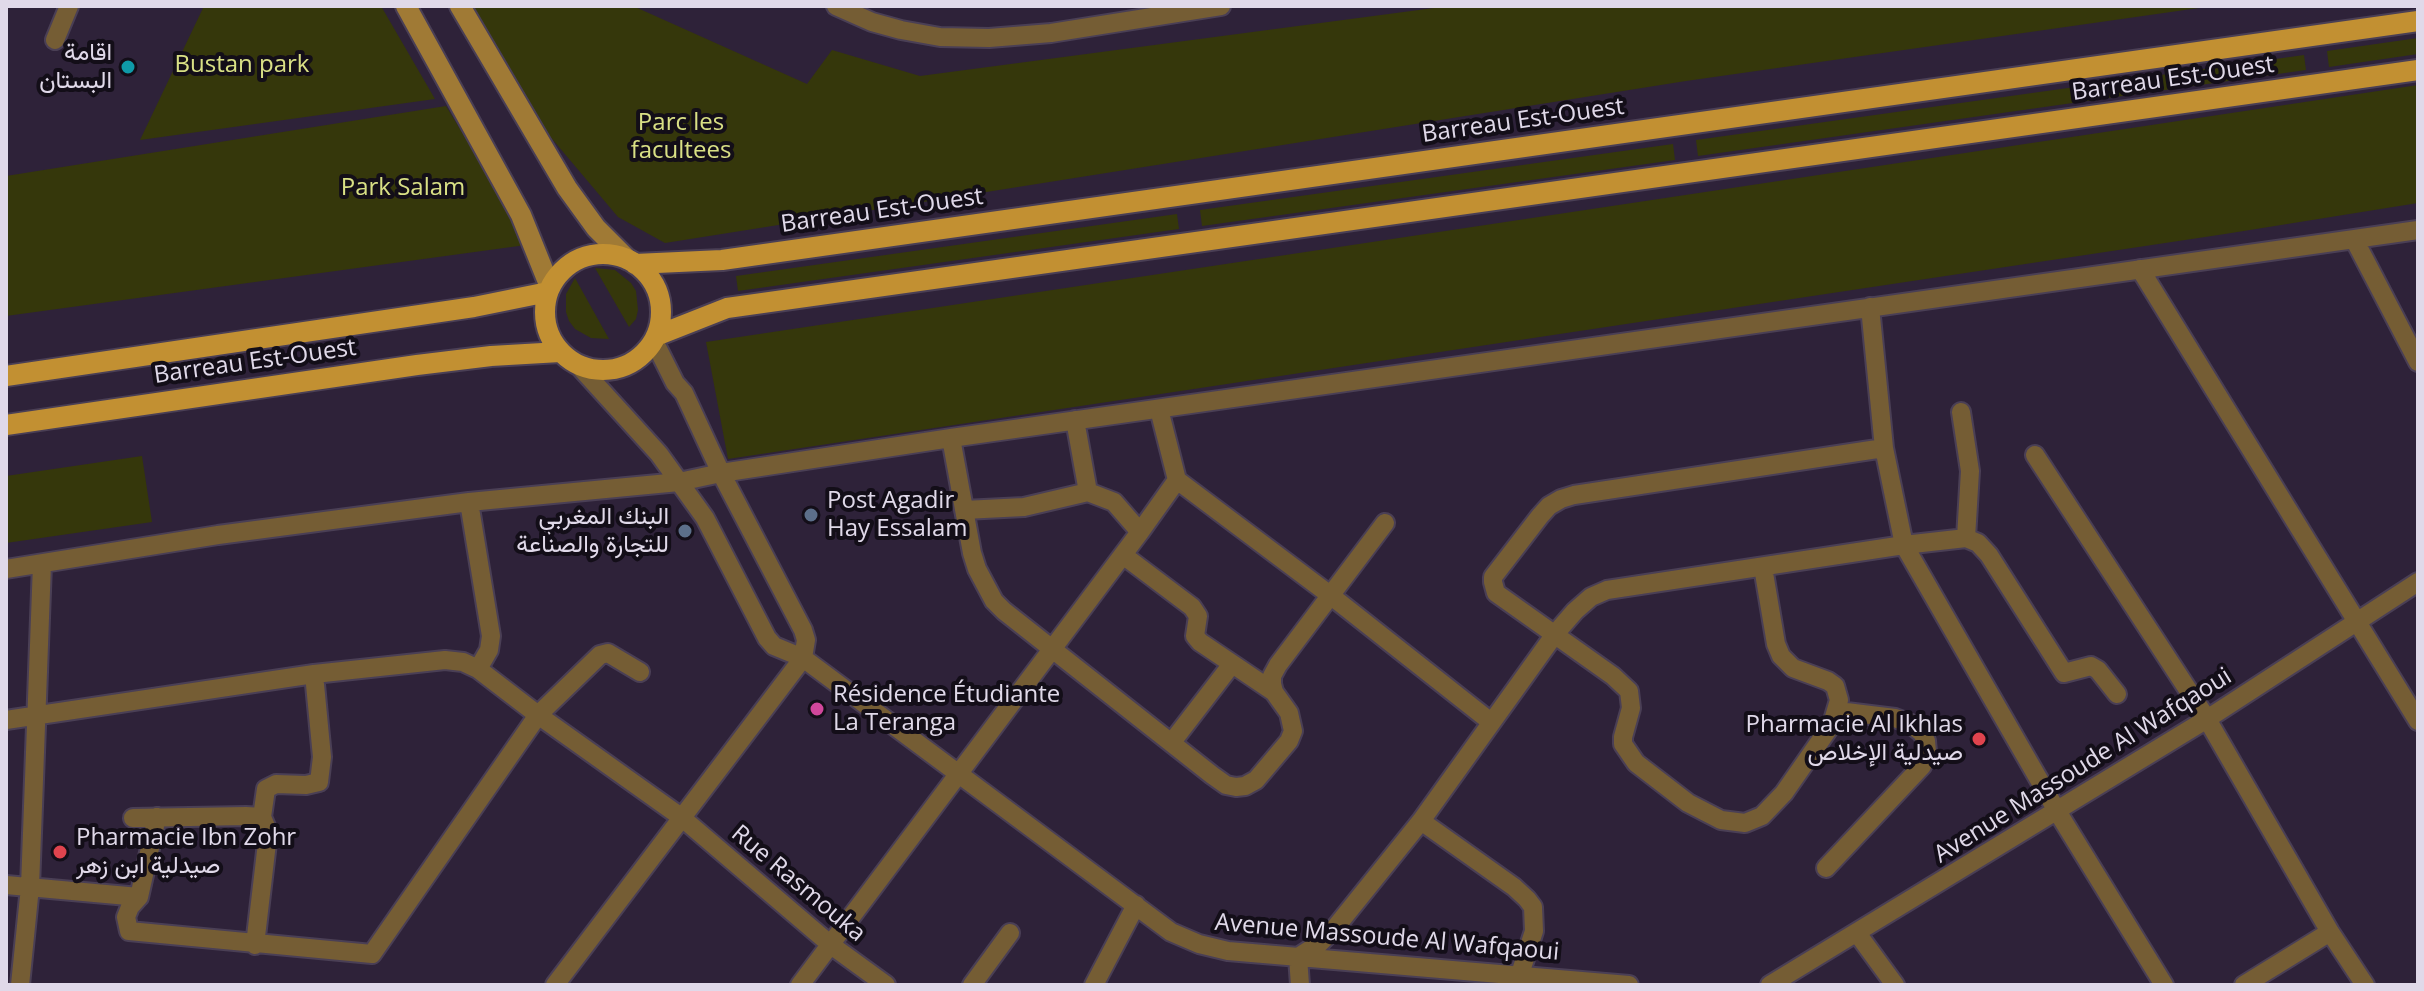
<!DOCTYPE html>
<meta charset="utf-8">
<style>
body{margin:0}
#map{position:relative;width:2424px;height:991px;overflow:hidden;background:#2e2239;font-family:"Open Sans",sans-serif}
canvas{display:block}
.frame{position:absolute;inset:0;border:8px solid #e0d9e9;pointer-events:none}
</style>
<div id="map">
<canvas width="2424" height="991"></canvas>
<div class="frame"></div>
</div>
<script>
const context = document.querySelector('canvas').getContext('2d');
context.lineJoin = 'round';
function paint(path, color) { context.fillStyle = color; context.fill(path, 'evenodd'); }
const poly = rows => new Path2D(rows.map(r => 'M' + r).join(''));
function stroke(path, color, width, dash) { context.strokeStyle = color; context.lineWidth = width; context.lineCap = dash ? 'butt' : 'round'; context.setLineDash(dash || []); context.stroke(path); }
function drawText(font, color, halo, rows, align = 'center') {
  context.font = font + ' "Open Sans",Vazirmatn,sans-serif'; context.lineWidth = 8; context.setLineDash([]); context.textBaseline = 'middle'; context.strokeStyle = halo; context.fillStyle = color; for (const [text, x, y, turn = 0] of rows) {
    context.save(); context.translate(x, y); context.rotate((+turn || 0) * Math.PI / 180); context.textAlign = isNaN(turn) ? turn : align; if (halo) context.strokeText(text, 0, 0); context.fillText(text, 0, 0); context.restore();
  }
}
paint(poly([
 [204,6,381,6,435,99,140,140],
 [469,6,633,6,807,84,832,50,920,76,1449,6,2213,6,1686,81,665,243,618,217,526,108],
 [2418,38,2418,54,2329,67,2327,51],
 [2304,55,2306,70,1698,156,1696,140],
 [2418,85,2418,203,2225,234,728,459,706,342],
 [446,106,492,182,526,245,6,316,6,176],
 [1673,144,1675,160,1202,226,1200,210],
 [1177,214,1179,229,738,291,736,276],
 [595,268,615,270,631,283,636,291,638,310,636,319,629,327],
 [575,278,609,339,591,338,575,329,569,321,566,312,566,294],
 [142,456,152,522,6,543,6,476]
]), '#35370b');
const street = poly([
 [836,6,872,22,901,30,940,37,989,38,1051,33,1221,6],
 [55,40,69,6],
 [2354,239,2418,362],
 [2140,269,2418,721],
 [1870,307,1884,448,1904,545,2057,811,2164,985],
 [579,366,659,454,705,518,767,638,774,646,803,658,1171,932,1199,944,1228,951,1629,985],
 [1159,409,1177,480,1330,595,1491,722],
 [1961,412,1970,471,1966,538],
 [1075,420,1088,492],
 [951,438,972,553,977,569,994,601,1004,611,1212,775,1226,785,1236,787,1245,786,1256,780,1289,741,1293,731,1289,713,1274,692,1272,684,1272,676,1278,665,1385,523],
 [2035,455,2207,719,2330,932,2365,985],
 [469,502,491,636,489,650,478,669],
 [964,510,1024,507,1088,492,1114,502,1140,532],
 [1123,555,1192,607,1198,616,1195,636,1200,642,1274,692],
 [1763,567,1776,644,1781,656,1793,668,1828,681,1835,686,1839,700,1832,724,1784,793,1762,816,1745,823,1721,820,1688,803,1636,763,1623,744,1623,737,1631,708,1629,691,1613,676,1496,593,1493,582,1493,577,1540,516,1549,506,1561,499,1574,495,1884,448],
 [6,569,218,535,469,502,679,482,721,473,951,438,2418,230],
 [6,720,314,674,445,660,463,662,478,669,538,715,681,817,831,945,886,985],
 [1172,742,1232,664],
 [262,817,266,789,276,784,306,785,319,782,322,757,314,674],
 [133,818,246,816,262,817,267,829,267,843,255,945],
 [1421,821,1514,887,1527,899,1533,907,1534,931,1520,974],
 [1826,868,1922,766,1927,752,1926,741,1922,733,1911,724,1895,718,1838,711],
 [6,885,139,897,130,907,126,917,129,931,372,954,538,715,600,655,608,653,640,672],
 [139,897,157,817],
 [1857,933,1895,985],
 [20,985,30,887,42,564],
 [555,985,803,658,806,640,803,630,721,473,684,393,675,383,654,341],
 [800,985,1140,532,1177,480],
 [972,985,1010,933],
 [1094,985,1136,905],
 [1300,985,1298,957,1320,943,1335,928,1421,821,1555,634,1575,611,1591,597,1607,590,1904,545,1966,538,1978,543,1989,555,2064,673,2091,666,2098,670,2117,694],
 [1770,985,2207,719,2418,582],
 [2244,985,2330,932]
]);
const secondary = poly([
 [406,6,521,215,550,287],
 [460,6,567,188,596,228,627,259]
]);
const primary = poly([
 '545 312a58 58 0 1 1 116 0a58 58 0 1 1-116 0Z',
 [635,264,722,260,2418,21],
 [656,336,727,308,2418,70],
 [6,376,474,307,548,292],
 [6,425,417,365,491,356,560,352]
]);
stroke(street, '#4a3f55', 22);
stroke(secondary, '#4a3f55', 24);
stroke(primary, '#4a3f55', 24);
stroke(street, '#755d34', 18);
stroke(secondary, '#a07a35', 20);
stroke(primary, '#c29032', 20);
for (const [x, y, r, color] of [
 [128,67,8,"#0f9aa8"],
 [811,515,8,"#5c6f8a"],
 [685,531,8,"#5c6f8a"],
 [817,709,8,"#d1479c"],
 [1979,739,8,"#e0444e"],
 [60,852,8,"#e0444e"]
]) { const dot = new Path2D(); dot.arc(x, y, r, 0, 2 * Math.PI); context.fillStyle = color; context.fill(dot); stroke(dot, '#130e18', 3); }
drawText('24px', '#e0d9e9', '#130e18', [
 ["اقامة",112,53],
 ["البستان",112,81],
 ["Post Agadir",827,501,"left"],
 ["Hay Essalam",827,529,"left"],
 ["البنك المغربي",669,517],
 ["للتجارة والصناعة",669,545],
 ["Résidence Étudiante",833,695,"left"],
 ["La Teranga",833,723,"left"],
 ["Pharmacie Al Ikhlas",1963,725],
 ["صيدلية الإخلاص",1963,753],
 ["Pharmacie Ibn Zohr",76,838,"left"],
 ["صيدلية ابن زهر",76,866,"left"]
], 'right');
drawText('24px', '#d9e085', '#130e18', [
 ["Bustan park",242,65],
 ["Parc les",681,123],
 ["facultees",681,151],
 ["Park Salam",403,188]
]);
drawText('24px', '#e0d9e9', '#130e18', [
 ["Barreau Est-Ouest",2173,79,-8],
 ["Barreau Est-Ouest",1523,121,-8],
 ["Barreau Est-Ouest",882,211,-8],
 ["Barreau Est-Ouest",255,362,-8],
 ["Avenue Massoude Al Wafqaoui",2083,766,-32],
 ["Rue Rasmouka",798,884,40],
 ["Avenue Massoude Al Wafqaoui",1387,938,5]
]);
</script>
